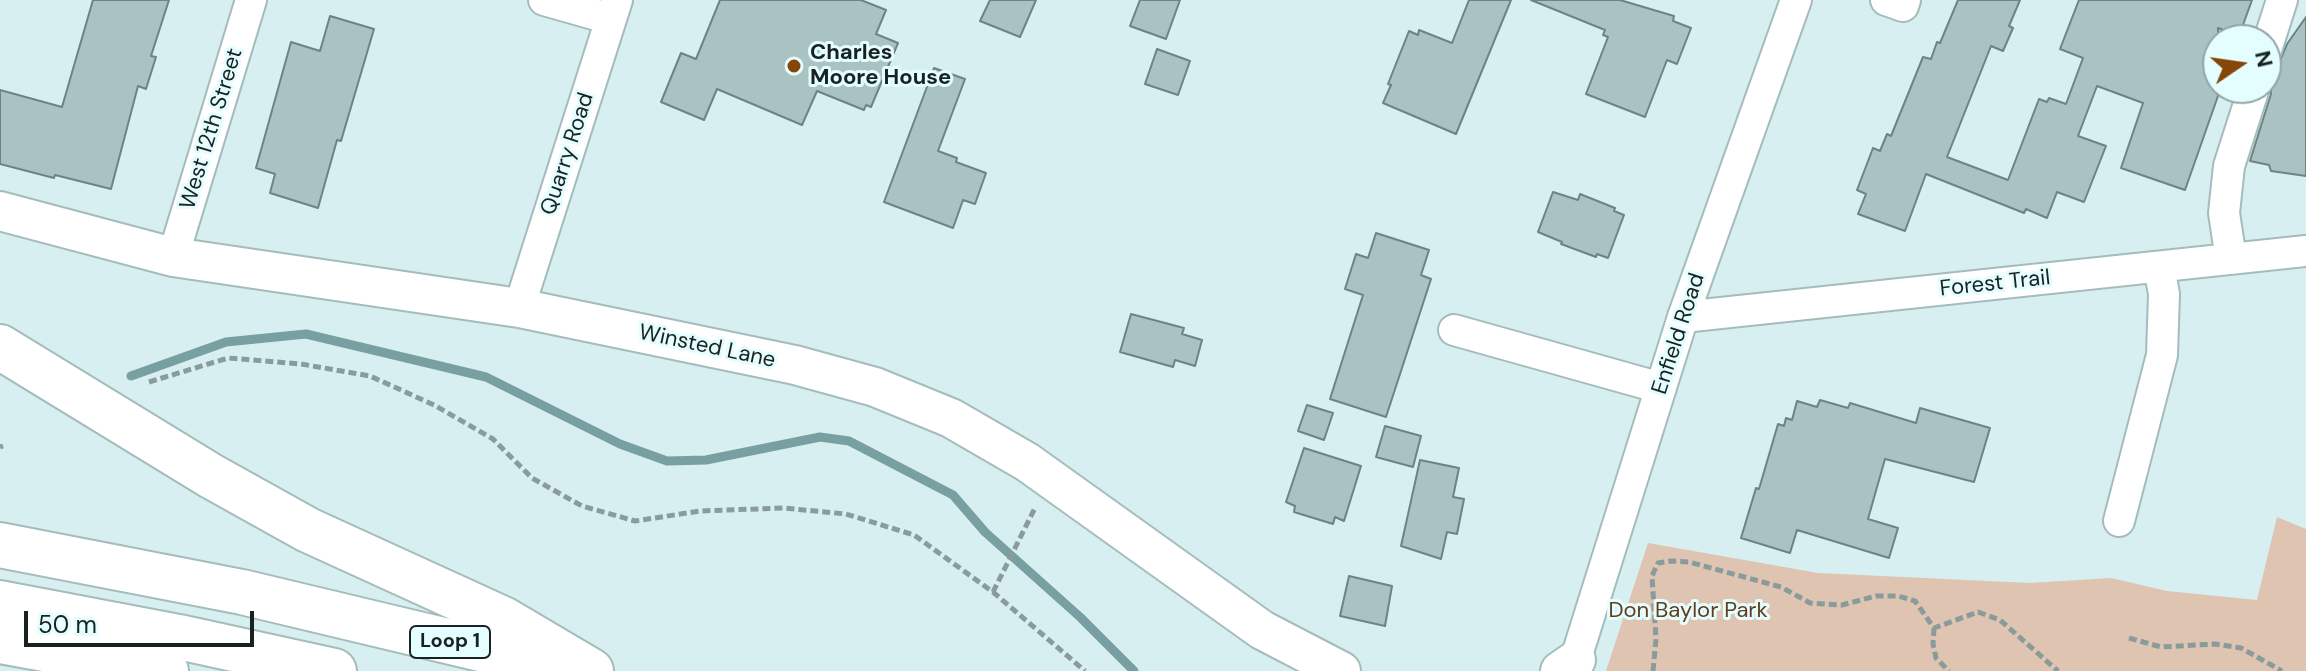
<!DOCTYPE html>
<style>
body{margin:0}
#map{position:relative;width:2306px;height:671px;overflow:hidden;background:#d7eff0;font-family:"DM Sans",sans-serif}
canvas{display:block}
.north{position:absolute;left:2202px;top:24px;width:80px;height:80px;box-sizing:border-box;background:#e4fdfe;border:2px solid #93a5a6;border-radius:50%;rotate:77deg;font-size:22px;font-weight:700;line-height:32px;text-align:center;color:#192222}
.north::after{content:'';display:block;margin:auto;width:28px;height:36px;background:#854707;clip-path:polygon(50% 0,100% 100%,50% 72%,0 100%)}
.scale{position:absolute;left:24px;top:611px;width:230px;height:36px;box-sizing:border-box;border:4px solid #192222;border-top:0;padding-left:10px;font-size:24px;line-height:28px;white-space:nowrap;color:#192222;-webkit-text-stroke:6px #e4fdfe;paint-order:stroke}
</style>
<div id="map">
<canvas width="2306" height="671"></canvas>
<div class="north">N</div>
<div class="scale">50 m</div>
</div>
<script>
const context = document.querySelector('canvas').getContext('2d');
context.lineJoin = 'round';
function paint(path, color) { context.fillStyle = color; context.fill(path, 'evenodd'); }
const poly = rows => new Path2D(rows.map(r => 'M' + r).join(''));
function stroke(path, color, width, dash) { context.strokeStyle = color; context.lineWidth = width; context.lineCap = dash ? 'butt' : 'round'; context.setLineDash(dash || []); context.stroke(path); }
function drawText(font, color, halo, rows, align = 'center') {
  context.font = font + ' "DM Sans",sans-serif'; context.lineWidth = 6; context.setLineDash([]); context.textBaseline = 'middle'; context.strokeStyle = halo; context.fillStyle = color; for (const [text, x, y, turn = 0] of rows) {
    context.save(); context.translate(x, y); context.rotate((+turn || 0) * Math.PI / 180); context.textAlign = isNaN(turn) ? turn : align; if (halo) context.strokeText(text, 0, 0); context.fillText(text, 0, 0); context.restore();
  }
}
paint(poly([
 [2277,517,2306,529,2306,671,1606,671,1648,543,1818,573,2030,583,2111,578,2167,591,2257,600]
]), '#dec4b1');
stroke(poly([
 [131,376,226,342,306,334,486,377,620,444,667,461,706,460,820,437,849,441,953,495,985,532,1080,617,1134,671]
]), '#789fa1', 9);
const building = poly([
 [93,0,169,0,151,56,156,57,146,89,138,86,111,189,55,175,54,178,0,164,0,90,62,107,93,0],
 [720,0,861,0,886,10,876,34,898,43,871,107,866,105,864,110,817,91,802,125,717,89,704,120,661,102,681,53,696,59,720,0],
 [990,0,1036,0,1020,37,980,21,990,0],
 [1140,0,1180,0,1166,39,1130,26,1140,0],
 [1469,0,1511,0,1456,134,1383,103,1391,85,1388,84,1409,31,1418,35,1419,30,1452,43,1469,0],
 [1531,0,1620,0,1674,16,1673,21,1691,28,1677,64,1667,60,1645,117,1586,94,1608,37,1603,35,1605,30,1531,0],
 [1958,0,2020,0,2009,26,2013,28,2003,51,1991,46,1947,157,2008,180,2039,99,2047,102,2049,98,2066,104,2083,58,2060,49,2079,0,2252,0,2239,36,2218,28,2218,96,2185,190,2121,168,2143,103,2097,86,2078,136,2106,146,2084,202,2057,192,2047,218,2026,209,2024,213,1926,174,1905,231,1858,214,1866,194,1857,190,1873,148,1880,151,1887,134,1891,136,1923,57,1931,59,1937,42,1940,43,1958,0],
 [330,16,374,29,341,141,337,140,318,208,270,193,275,174,256,168,291,42,320,51,330,16],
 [2306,17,2306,176,2271,171,2269,165,2250,161,2271,94,2271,83,2266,74,2279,63,2287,44,2306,17],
 [1157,49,1190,61,1178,95,1145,84,1157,49],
 [934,68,965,79,938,151,957,158,956,162,986,173,975,204,963,200,953,228,884,202,934,68],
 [1553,192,1578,200,1580,194,1615,208,1614,211,1624,215,1608,258,1597,254,1596,257,1561,244,1562,242,1538,232,1553,192],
 [1376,233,1429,250,1421,275,1431,279,1386,417,1330,399,1363,295,1345,289,1356,254,1368,258,1376,233],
 [1131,314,1184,328,1182,334,1202,340,1195,366,1175,360,1173,367,1120,352,1131,314],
 [1820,400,1848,408,1850,403,1916,423,1920,408,1990,428,1974,482,1885,459,1868,519,1898,528,1889,558,1797,530,1790,553,1741,538,1756,488,1759,489,1778,424,1784,426,1786,418,1792,420,1797,401,1817,407,1820,400],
 [1307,405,1333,413,1324,440,1298,431,1307,405],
 [1385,426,1421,436,1413,467,1376,457,1385,426],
 [1304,448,1361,466,1344,521,1335,517,1333,524,1294,512,1295,506,1286,502,1304,448],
 [1420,460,1459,468,1453,497,1464,499,1457,534,1447,532,1441,559,1401,546,1420,460],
 [1349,576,1392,586,1385,626,1340,616,1349,576]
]);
paint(building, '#abc2c3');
stroke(building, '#6d8384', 2);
const minor = poly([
 [544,0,611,19],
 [1886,0,1903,6,1905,0],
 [2266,50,2282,0],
 [173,257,251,0],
 [2231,259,2224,213,2229,166,2254,88],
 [519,308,617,0],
 [1683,317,2306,251],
 [1454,330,1661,388],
 [2119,521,2162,355,2164,294,2159,267],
 [1572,671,1683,317,1796,0]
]);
const major = poly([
 [0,211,173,257,519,308,795,365,875,387,951,418,1027,462,1262,630,1341,671],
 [1560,671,1576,660]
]);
const highway = poly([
 [0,347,211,476,308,530,503,619,591,671],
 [0,545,242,592,560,668],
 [0,603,179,637,334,671],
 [0,641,166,671]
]);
stroke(minor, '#a5bcbd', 34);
stroke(major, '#a5bcbd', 42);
stroke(highway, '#a5bcbd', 48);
stroke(poly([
 [149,382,228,358,301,364,370,376,434,405,493,439,532,478,582,506,635,521,700,511,783,508,846,514,914,535,993,592,1085,671],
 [0,447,3,446],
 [993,592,1035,508],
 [1934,628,1933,644,1936,658,1949,671],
 [2129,638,2161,647,2215,644,2241,648,2282,671],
 [1653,671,1656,639,1652,576,1658,563,1672,561,1689,562,1781,587,1810,603,1842,605,1876,596,1898,596,1915,601,1934,628,1978,612,2000,620,2058,671]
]), '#8a9b9c', 5, [8, 4]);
stroke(minor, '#fff', 30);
stroke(major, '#fff', 38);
stroke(highway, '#fff', 44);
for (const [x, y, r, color] of [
 [794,66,8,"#854707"]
]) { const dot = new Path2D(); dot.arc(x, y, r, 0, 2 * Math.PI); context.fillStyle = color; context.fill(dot); stroke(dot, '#e4fdfe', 3); }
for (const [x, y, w] of [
 [450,642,80]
]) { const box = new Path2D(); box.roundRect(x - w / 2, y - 16, w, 32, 6); context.fillStyle = '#e4fdfe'; context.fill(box); stroke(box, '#192222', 2); }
drawText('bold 20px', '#192222', null, [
 ["Loop 1",450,642]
]);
drawText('bold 22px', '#192222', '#e4fdfe', [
 ["Charles",810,53],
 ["Moore House",810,78]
], 'left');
drawText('22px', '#192222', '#e4fdfe', [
 ["West 12th Street",212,129,-73],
 ["Quarry Road",568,154,-72],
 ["Forest Trail",1995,284,-6],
 ["Enfield Road",1679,334,-72],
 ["Winsted Lane",707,347,12]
]);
drawText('22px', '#643c1c', '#e4fdfe', [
 ["Don Baylor Park",1688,611]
]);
</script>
